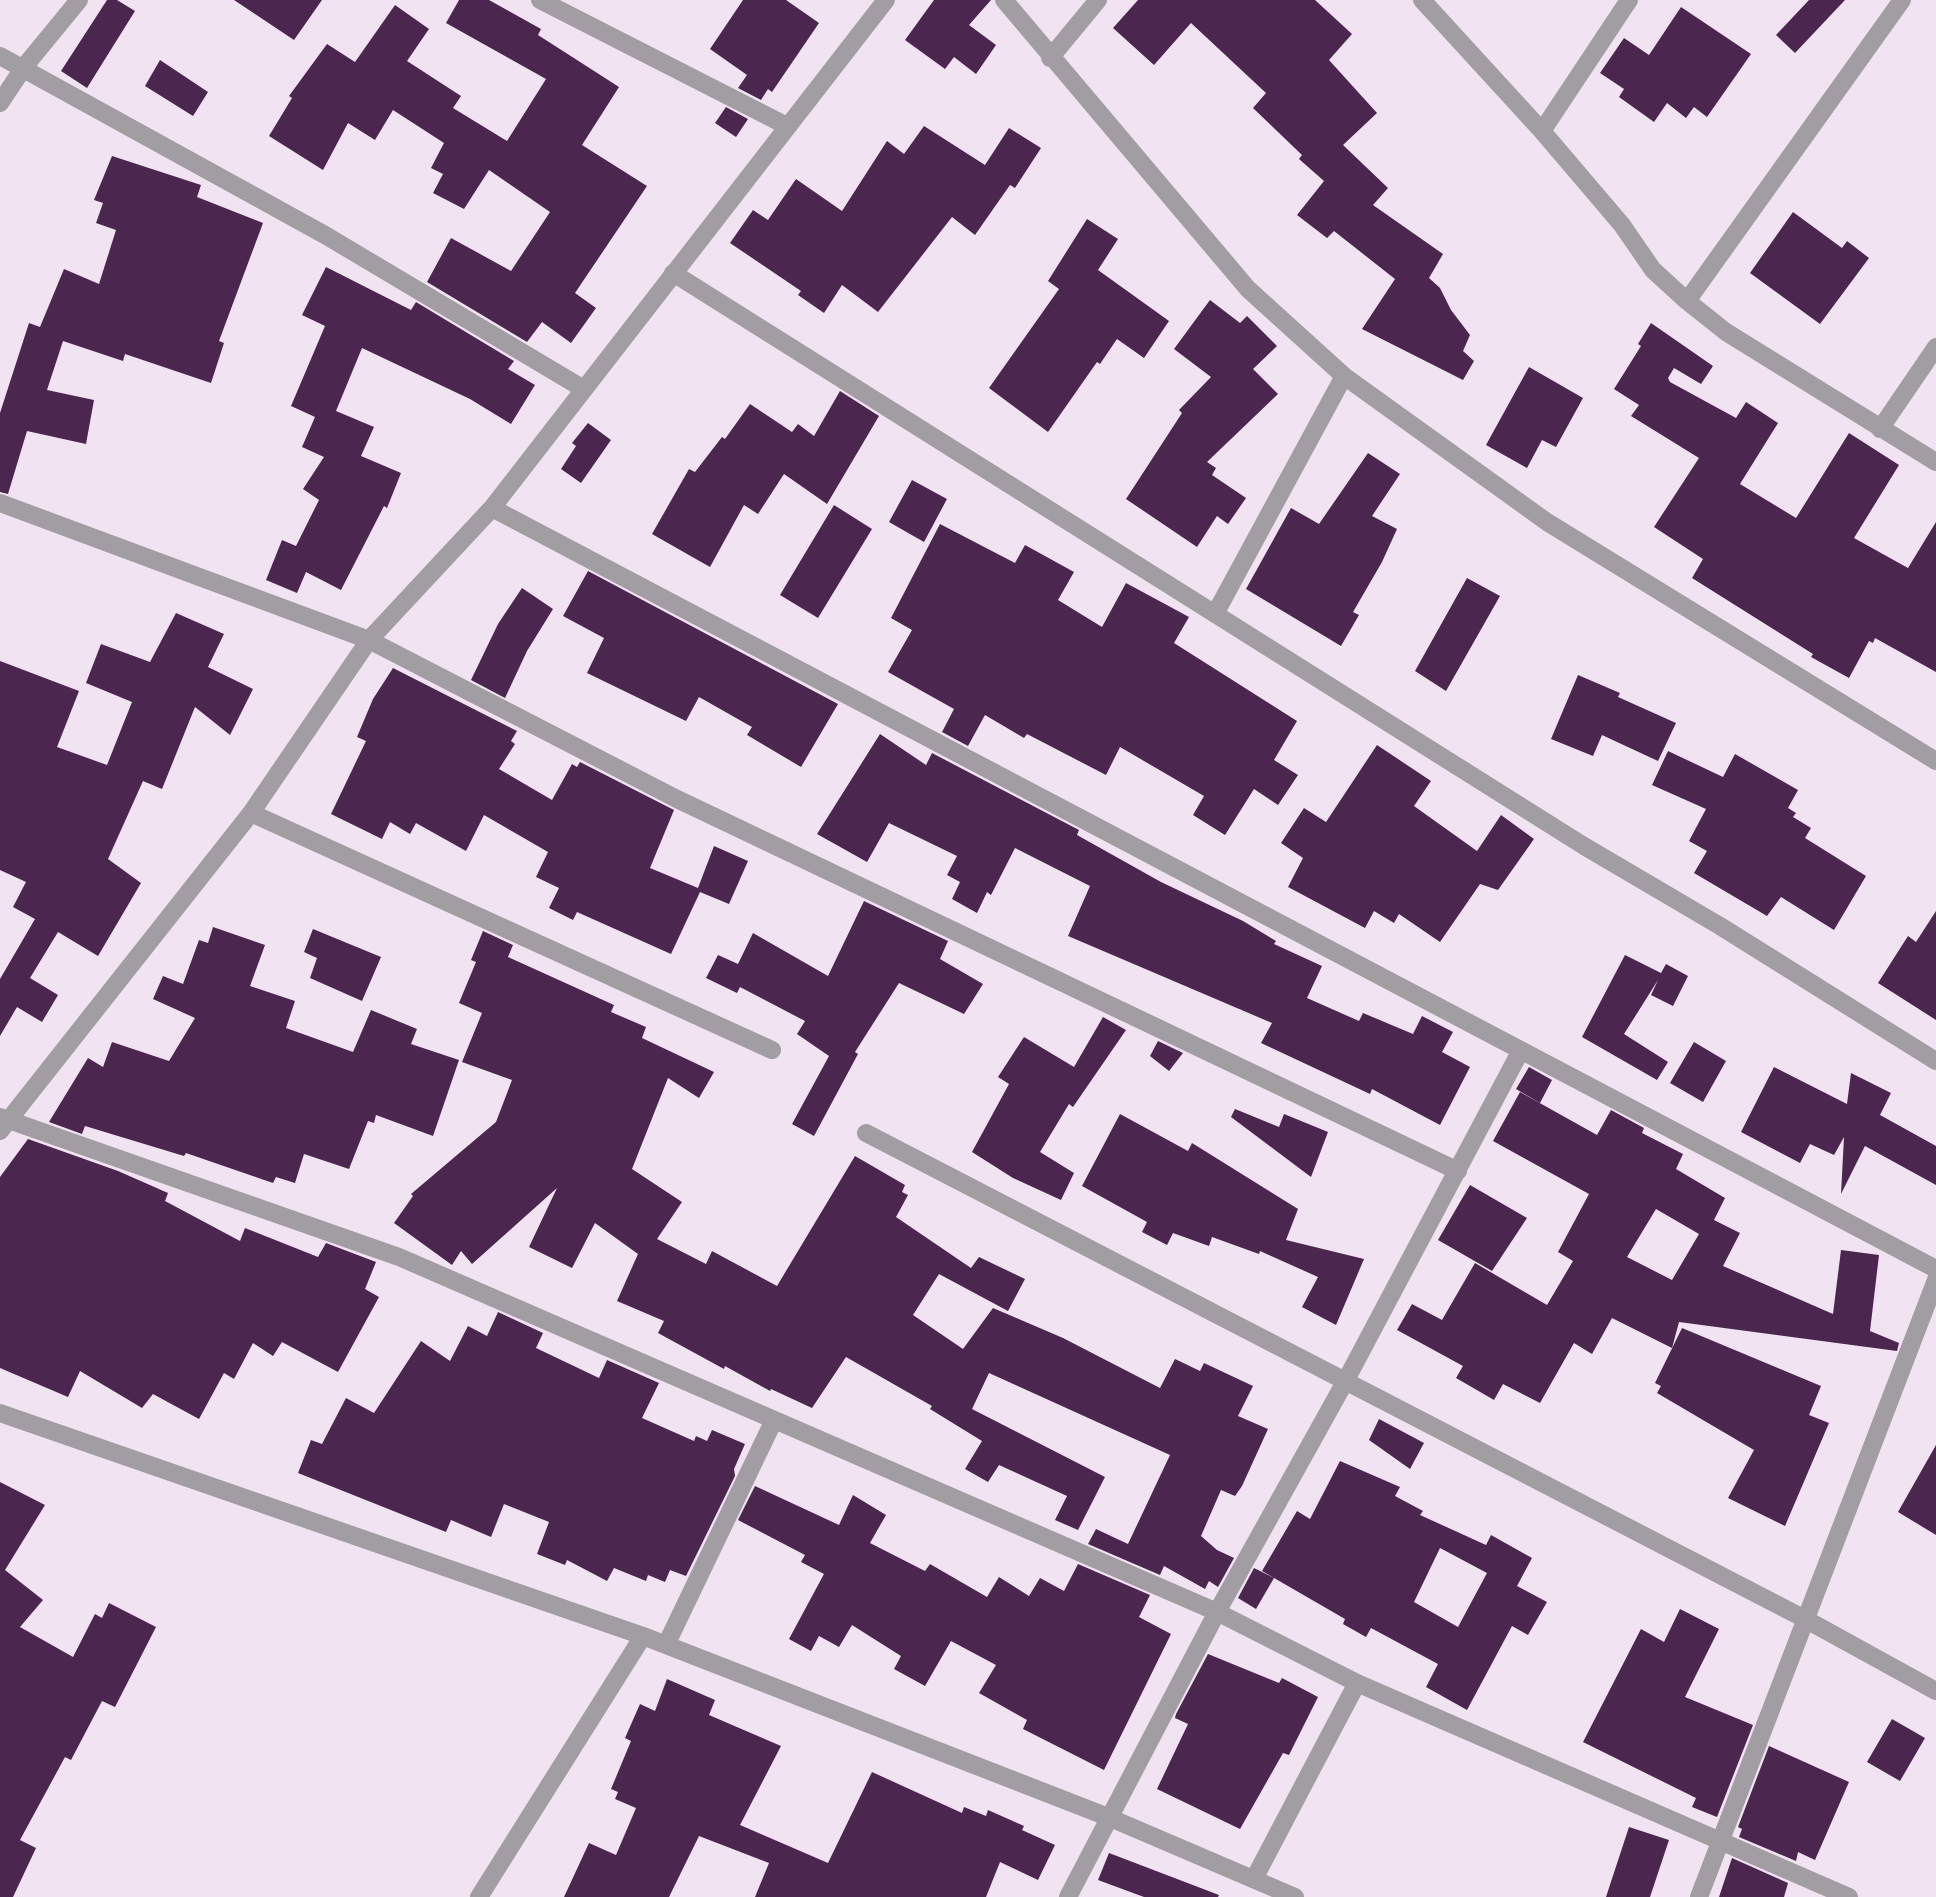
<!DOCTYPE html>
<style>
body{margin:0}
canvas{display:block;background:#f2e3f3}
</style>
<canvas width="1936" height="1897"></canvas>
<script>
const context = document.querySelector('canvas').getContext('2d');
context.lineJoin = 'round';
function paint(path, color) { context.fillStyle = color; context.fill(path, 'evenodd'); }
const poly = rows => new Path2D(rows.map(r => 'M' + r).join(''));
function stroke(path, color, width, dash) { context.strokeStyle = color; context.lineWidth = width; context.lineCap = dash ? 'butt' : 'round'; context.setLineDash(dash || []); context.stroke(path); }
paint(poly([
 [107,0,117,0,135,11,87,88,61,71],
 [234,0,322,0,294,40],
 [459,0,489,0,541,29,538,35,619,87,582,145,647,186,575,293,596,308,571,343,542,322,527,342,427,282,451,238,511,271,550,212,489,170,464,209,433,193,443,174,431,168,444,143,393,110,375,140,348,123,323,170,269,136,292,98,289,96,327,44,355,62,395,5,429,29,407,61,461,96,453,108,507,141,546,79,446,23],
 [743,0,786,0,819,23,772,92,768,89,761,100,738,88,747,75,710,49],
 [934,0,991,0,969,25,996,45,976,74,954,57,945,69,905,40],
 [1138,0,1315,0,1352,34,1329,60,1377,113,1343,145,1388,188,1373,205,1443,254,1429,278,1440,288,1451,310,1470,335,1463,351,1474,361,1463,380,1362,329,1395,279,1334,231,1327,238,1297,215,1324,181,1299,159,1302,155,1253,108,1266,93,1191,23,1154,65,1113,28],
 [1809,0,1845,0,1795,53,1776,35],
 [1681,7,1751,54,1707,117,1694,107,1686,118,1667,103,1654,122,1619,97,1624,89,1600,73,1624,38,1649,55],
 [160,60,208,92,193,116,145,86],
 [726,107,748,119,736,137,715,123],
 [924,126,985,165,1009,128,1041,148,1015,188,1010,185,975,235,952,217,878,312,842,285,824,313,798,295,801,291,730,243,753,210,768,220,796,179,842,211,887,141,904,154],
 [112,156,201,185,197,197,263,223,219,341,224,343,211,383,125,354,123,361,63,341,47,390,94,400,86,444,27,431,8,494,0,492,0,413,29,323,40,327,64,269,99,284,116,230,96,223,103,203,94,200],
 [1793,212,1842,248,1847,241,1869,258,1820,324,1750,273],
 [1087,219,1118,239,1098,270,1169,321,1144,358,1117,339,1100,364,1097,362,1048,432,989,388,1059,289,1048,281],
 [326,267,411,310,416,302,514,361,508,369,535,385,511,424,470,399,362,348,336,411,374,427,361,456,401,473,387,508,384,506,341,590,306,572,297,593,266,580,282,540,296,546,319,500,303,489,324,457,302,447,315,417,291,406,325,326,302,315],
 [1210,300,1240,323,1247,316,1277,346,1253,369,1278,394,1207,462,1216,468,1212,475,1246,498,1228,524,1217,516,1197,547,1126,499,1182,413,1179,410,1211,377,1174,349],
 [1651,323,1713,366,1701,384,1674,368,1668,378,1670,382,1736,418,1746,402,1778,423,1740,484,1796,518,1849,433,1899,465,1854,538,1908,568,1936,522,1936,672,1875,638,1873,643,1869,641,1849,678,1811,657,1813,654,1692,578,1703,559,1654,527,1699,458,1631,416,1639,405,1614,389,1641,346,1638,344],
 [1529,367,1583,398,1556,447,1542,440,1527,468,1486,445],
 [840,391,879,416,827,504,784,474,758,514,744,505,710,567,652,534,689,469,695,472,722,437,725,439,750,404,792,432,798,424,814,436],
 [588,423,611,440,581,483,561,469,576,446,572,443],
 [1368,453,1400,474,1372,516,1397,529,1382,562,1353,612,1359,615,1341,646,1246,589,1291,508,1319,524],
 [912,480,947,499,924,542,889,522],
 [834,505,872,529,818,618,780,595],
 [940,524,1015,563,1025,545,1074,572,1058,600,1102,627,1126,583,1189,617,1174,643,1297,721,1274,760,1298,775,1278,805,1254,789,1225,835,1193,815,1204,796,1120,747,1106,775,1027,734,1024,738,985,715,968,746,942,732,954,709,888,672,912,630,891,618],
 [588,571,838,704,801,767,747,735,752,727,699,697,686,721,587,673,604,638,563,616],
 [1467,578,1500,596,1446,691,1415,671],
 [522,588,553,609,527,651,505,698,471,680,498,624],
 [176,613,224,634,208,667,253,689,230,735,195,707,162,789,143,781,108,859,141,883,98,956,58,932,30,978,58,995,42,1022,17,1007,0,1036,0,979,35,919,13,907,26,882,0,870,0,661,79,691,57,747,107,765,132,702,86,683,101,644,150,662],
 [393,668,517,731,511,741,515,744,499,769,552,800,572,764,577,767,580,762,674,810,650,868,698,888,714,846,748,861,729,904,700,892,671,954,577,912,573,920,549,908,559,888,536,877,548,852,484,815,466,851,416,823,410,834,390,822,382,839,331,814,366,741,357,737,373,699],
 [1578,675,1620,693,1618,697,1676,723,1658,761,1602,735,1593,756,1551,739],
 [880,734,926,765,932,753,1079,830,1077,835,1161,882,1243,921,1276,941,1274,944,1322,966,1307,998,1359,1021,1363,1013,1413,1034,1422,1016,1453,1032,1442,1052,1470,1067,1440,1125,1372,1089,1370,1094,1261,1043,1272,1023,1068,936,1090,886,1015,848,991,895,987,892,977,913,952,899,960,882,947,875,957,856,889,823,867,862,817,834],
 [1377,745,1431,781,1414,806,1477,851,1501,815,1534,839,1498,890,1480,884,1440,942,1399,914,1394,923,1374,911,1365,928,1288,887,1303,858,1281,843,1304,808,1326,822],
 [1668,751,1723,777,1735,754,1798,790,1788,808,1796,813,1793,817,1811,828,1805,838,1866,876,1834,930,1781,897,1767,916,1694,873,1707,851,1689,841,1706,809,1652,785],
 [864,901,948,941,940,959,983,984,964,1014,899,983,855,1052,858,1054,814,1136,792,1124,829,1056,797,1034,805,1021,740,987,737,993,706,978,718,955,738,964,753,933,828,976],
 [1936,911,1936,1020,1878,983,1908,936,1916,942],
 [213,927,265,945,250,986,295,1001,286,1028,353,1052,371,1010,417,1029,411,1044,459,1060,433,1136,376,1115,374,1123,368,1121,349,1169,304,1154,295,1183,276,1177,273,1183,186,1153,184,1156,85,1126,82,1134,49,1122,88,1058,103,1067,112,1042,169,1061,195,1018,153,999,163,976,183,984,199,940,208,943],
 [313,929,381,957,362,1001,310,978,317,958,304,952],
 [483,931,513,945,508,957,614,1005,611,1012,646,1027,642,1038,714,1072,699,1098,668,1078,632,1169,682,1202,657,1239,706,1264,712,1251,777,1286,855,1156,905,1185,902,1192,908,1195,896,1217,971,1268,979,1257,1025,1279,1008,1311,939,1274,913,1315,963,1349,993,1308,1063,1338,1160,1388,1175,1359,1200,1371,1204,1363,1253,1386,1238,1416,1268,1429,1242,1486,1235,1496,1221,1490,1201,1536,1217,1550,1234,1558,1218,1587,1209,1581,1205,1589,1164,1566,1160,1575,1088,1544,1096,1529,1128,1544,1170,1455,989,1373,972,1409,1105,1477,1078,1530,1055,1520,1067,1496,999,1465,988,1482,965,1469,982,1441,930,1409,932,1406,846,1357,812,1408,771,1389,770,1391,725,1366,724,1369,658,1333,664,1321,617,1301,638,1254,595,1223,572,1268,529,1247,557,1188,472,1264,461,1251,452,1265,394,1223,413,1196,411,1194,496,1122,512,1080,462,1062,482,1013,459,1003,476,962,471,960],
 [1625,955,1661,973,1666,964,1688,976,1673,1006,1651,995,1658,980,1624,1034,1668,1062,1657,1080,1582,1037],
 [1103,1017,1126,1030,1073,1107,1069,1104,1040,1152,1074,1173,1061,1200,1013,1178,972,1152,1009,1084,998,1077,1024,1037,1074,1067],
 [1158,1041,1183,1053,1169,1071,1150,1056],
 [1694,1042,1726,1061,1703,1102,1670,1083],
 [1529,1067,1552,1080,1540,1103,1516,1089],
 [1774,1067,1847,1104,1851,1073,1891,1093,1880,1115,1936,1146,1936,1185,1865,1146,1841,1194,1844,1137,1834,1155,1810,1144,1800,1163,1741,1132],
 [1520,1092,1597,1135,1611,1110,1644,1128,1642,1133,1683,1154,1676,1169,1725,1198,1714,1220,1740,1233,1723,1266,1833,1314,1841,1250,1879,1255,1870,1331,1899,1343,1897,1351,1679,1322,1672,1348,1612,1318,1592,1354,1574,1343,1540,1403,1503,1384,1494,1400,1456,1378,1463,1366,1397,1330,1412,1304,1442,1320,1475,1263,1547,1305,1573,1261,1558,1252,1589,1194,1493,1141],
 [1656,1209,1699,1234,1672,1280,1627,1257],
 [1235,1109,1279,1127,1284,1114,1328,1132,1311,1177,1231,1117],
 [1120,1114,1188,1151,1192,1143,1298,1209,1286,1240,1364,1259,1336,1325,1302,1307,1318,1277,1260,1251,1259,1254,1212,1237,1209,1246,1173,1233,1167,1245,1142,1232,1147,1222,1082,1186],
 [28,1139,118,1171,168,1193,165,1201,240,1241,245,1228,318,1257,326,1243,376,1262,365,1289,379,1297,338,1372,282,1342,273,1356,253,1343,234,1379,224,1373,199,1419,153,1394,142,1408,80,1371,68,1397,0,1368,0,1177],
 [1470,1185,1527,1218,1492,1271,1438,1240],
 [498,1312,543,1333,536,1348,599,1378,607,1360,659,1383,642,1418,694,1441,696,1436,707,1441,712,1430,745,1444,734,1469,735,1476,686,1576,670,1570,665,1582,648,1575,646,1581,614,1568,607,1581,567,1560,565,1565,537,1554,549,1522,504,1504,491,1537,451,1520,446,1532,298,1473,311,1440,322,1444,346,1398,374,1413,421,1341,450,1361,468,1326,487,1336],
 [1682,1328,1821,1386,1809,1415,1829,1423,1785,1526,1728,1498,1754,1450,1657,1393,1661,1386,1655,1383],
 [1379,1419,1424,1443,1410,1469,1369,1440],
 [1936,1445,1936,1535,1898,1512],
 [1340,1461,1400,1487,1395,1496,1423,1511,1420,1515,1486,1545,1491,1535,1532,1558,1517,1586,1547,1602,1528,1635,1512,1626,1467,1710,1426,1687,1438,1664,1371,1628,1366,1637,1343,1624,1345,1619,1262,1571,1297,1511,1310,1519],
 [1440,1548,1487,1573,1458,1627,1414,1602],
 [0,1482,45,1505,5,1570,43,1600,20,1627,73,1657,95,1614,102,1618,109,1603,156,1627,115,1707,102,1701,71,1760,65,1757,20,1840,36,1848,13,1897,0,1897],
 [755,1486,839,1525,853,1495,886,1515,870,1543,925,1571,930,1564,987,1597,999,1577,1029,1596,1040,1578,1064,1591,1078,1564,1150,1595,1139,1617,1171,1634,1104,1770,1023,1729,1027,1720,979,1693,996,1665,951,1641,925,1686,894,1669,901,1656,852,1625,839,1647,819,1636,811,1651,789,1639,824,1574,801,1562,805,1555,738,1520],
 [1254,1568,1274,1578,1256,1609,1238,1598],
 [1680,1609,1719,1629,1685,1697,1753,1725,1717,1817,1692,1807,1696,1798,1583,1742,1641,1629,1664,1642],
 [1208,1654,1279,1683,1282,1678,1318,1697,1289,1755,1283,1753,1240,1829,1157,1789,1188,1724,1175,1718,1176,1714],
 [667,1679,715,1700,709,1715,781,1746,740,1825,828,1863,872,1772,962,1813,964,1807,986,1816,988,1810,1024,1826,1022,1830,1055,1845,1038,1880,1000,1862,986,1897,755,1897,769,1863,699,1836,669,1897,564,1897,589,1843,616,1855,636,1808,615,1799,618,1792,611,1789,631,1741,625,1738,640,1704,655,1711],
 [1892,1719,1925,1738,1900,1781,1867,1762],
 [1769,1746,1849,1782,1815,1860,1798,1852,1796,1861,1739,1837,1742,1829,1738,1827],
 [1629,1827,1669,1840,1650,1897,1606,1897],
 [1109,1853,1219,1895,1218,1897,1144,1897,1098,1880],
 [1732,1858,1788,1883,1784,1897,1719,1897]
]), '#4b264f');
stroke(poly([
 [540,0,787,126],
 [1004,0,1248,289,1344,376,1547,522,1936,761],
 [1422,0,1542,131,1622,225,1653,270,1687,301,1726,332,1936,462],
 [0,56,325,235,582,388],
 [1050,58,1098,0],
 [0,103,24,67,79,0],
 [1542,131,1629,0],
 [673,273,1584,846,1720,926,1936,1061],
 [1687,301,1902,0],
 [1880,429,1936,347],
 [0,503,369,640,677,799,1458,1171],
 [492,508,1936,1269],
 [1215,614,1344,376],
 [251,813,772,1050],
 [0,1117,399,1257,1217,1612,1357,1683,1849,1897],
 [0,1131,251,813,369,640,492,508,886,0],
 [866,1133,1805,1619,1936,1691],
 [0,1413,643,1636,1108,1817,1295,1897],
 [666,1645,774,1420],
 [1255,1877,1357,1683],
 [479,1897,643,1636],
 [1068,1897,1217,1612,1346,1380,1520,1052],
 [1699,1897,1936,1280]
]), '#a29ca3', 18);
</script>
